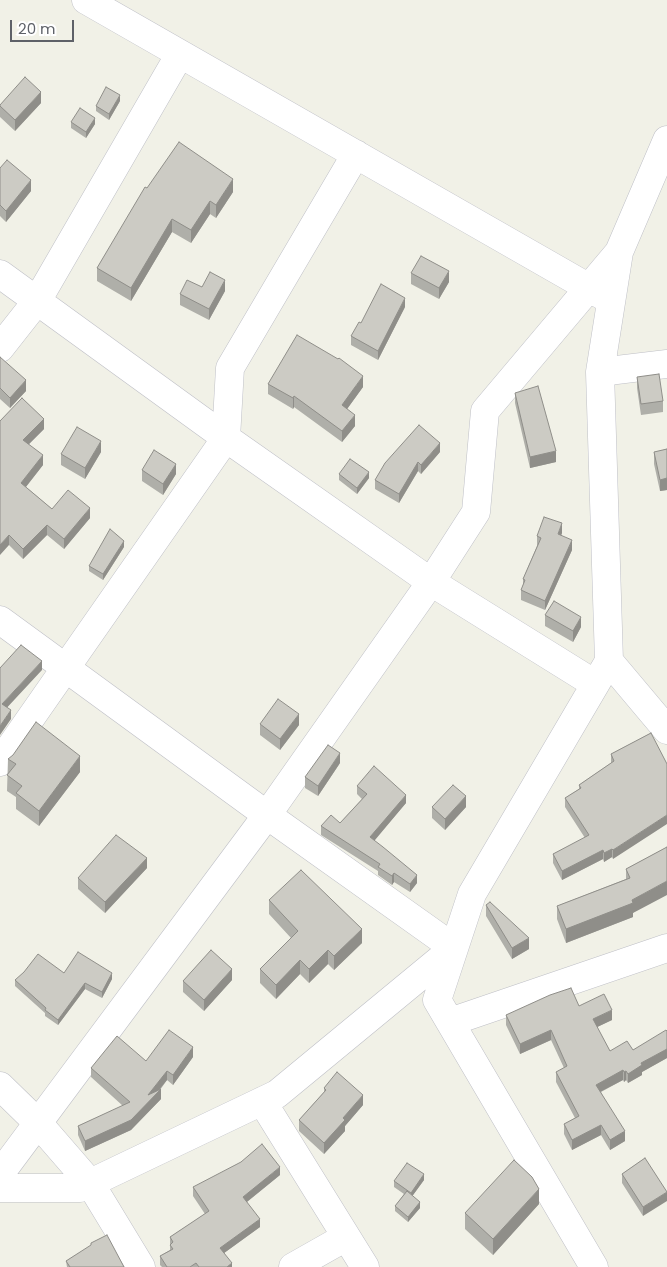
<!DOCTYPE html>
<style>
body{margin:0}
#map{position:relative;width:667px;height:1267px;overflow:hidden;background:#f1f1e7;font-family:Poppins,sans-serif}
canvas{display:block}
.scale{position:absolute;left:10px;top:20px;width:64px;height:22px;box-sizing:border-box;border:2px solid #5e6168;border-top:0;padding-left:6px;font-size:15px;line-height:18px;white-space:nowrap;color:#5e6168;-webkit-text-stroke:4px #fff;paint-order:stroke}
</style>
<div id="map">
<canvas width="667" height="1267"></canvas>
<div class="scale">20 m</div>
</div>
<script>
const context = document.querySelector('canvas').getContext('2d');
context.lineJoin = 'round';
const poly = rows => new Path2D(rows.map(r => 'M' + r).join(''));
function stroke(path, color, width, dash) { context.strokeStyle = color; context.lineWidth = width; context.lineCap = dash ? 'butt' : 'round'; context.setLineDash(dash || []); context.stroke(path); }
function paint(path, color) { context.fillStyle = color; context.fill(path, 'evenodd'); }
const minor = poly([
 [86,0,605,297],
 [0,274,226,438,431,582,595,684],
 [0,348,37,301,180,54],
 [600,372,667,364],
 [0,620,267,815,454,948,277,1094,80,1188,0,1188],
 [609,661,667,730],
 [0,762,226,438,230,368,356,154],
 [450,1022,667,948],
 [0,1086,38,1123,90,1183,141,1267],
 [262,1101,365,1267],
 [0,1174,267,815,431,582,476,512,485,411,619,252],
 [293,1267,346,1237],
 [594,1267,437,1000,472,894,609,661,600,372,619,252,667,140]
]);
stroke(minor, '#bebfc6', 29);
stroke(minor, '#fff', 28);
paint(poly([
 [120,101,109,120,96,111,96,106],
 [41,103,15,131,0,117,0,105],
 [71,122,95,124,86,138,71,128],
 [0,168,31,191,6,222,0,216],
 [147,188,233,192,216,218,210,214,191,243,172,232,131,301,97,281,97,268],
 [411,273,449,282,439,299,411,284],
 [202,287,225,291,209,320,180,305,180,294],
 [405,307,378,360,351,345,351,336],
 [0,357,26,391,10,408,0,399],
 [637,377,663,401,663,412,641,415,637,388],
 [268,384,363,387,347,409,355,426,342,442,294,407,293,409,268,394],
 [515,393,556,462,530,468,515,403],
 [0,421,44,429,29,444,43,465,26,487,52,509,90,518,64,549,47,535,23,559,9,545],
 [667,449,667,490,660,491,654,464,654,452],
 [101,452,85,479,61,465,61,454],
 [440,452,421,474,418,471,399,503,375,489,375,480],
 [142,470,176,474,163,495,142,481],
 [339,474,369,478,357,494,339,480],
 [562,533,561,535,572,550,545,610,521,600,521,590,523,585,523,579,537,546,537,536],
 [124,547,103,580,89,571,89,566],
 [545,615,581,627,573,642,545,626],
 [260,724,299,725,280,750,260,735],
 [651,733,613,859,612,857,604,862,603,859,562,880,553,863,553,854,585,838,565,807,565,798,579,789,579,785,611,763,611,754],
 [8,759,80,772,39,826,16,809,16,797,7,791],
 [340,763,318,796,305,788,305,777],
 [357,786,406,803,374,840,417,883,410,892,394,882,392,885,378,875,378,871,321,835,321,826,340,823,362,799,357,794],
 [432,807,466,807,445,830,432,818],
 [667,847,633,913,633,917,566,943,557,919,557,906,626,879,626,869],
 [147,868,105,913,78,889,78,878],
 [269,900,362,943,334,970,328,964,309,983,300,974,276,999,260,983,260,969,291,938,269,914],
 [486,905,529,949,512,959,486,916],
 [64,973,112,979,102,998,85,989,58,1025,45,1016,45,1013,15,986,15,980],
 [232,980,204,1011,183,992,183,981],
 [579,1006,612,1020,597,1027,610,1051,633,1050,667,1031,667,1058,642,1072,642,1075,628,1083,626,1080,624,1082,623,1080,601,1092,625,1141,610,1150,601,1135,572,1150,564,1134,564,1124,575,1118,556,1082,556,1072,564,1068,551,1040,520,1054,506,1025,506,1015],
 [193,1057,173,1085,167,1080,160,1090,161,1099,131,1130,85,1151,78,1135,78,1126,123,1106,91,1077,91,1068],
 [324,1088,363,1105,345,1126,345,1131,324,1154,299,1131,299,1120,324,1092],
 [645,1158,643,1216,622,1183,622,1174],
 [280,1175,247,1202,260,1227,224,1253,232,1267,162,1267,160,1265,160,1256,170,1250,170,1237,205,1214,193,1196,193,1187],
 [424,1180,412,1196,420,1208,408,1222,395,1211,395,1206,404,1194,394,1187,394,1181],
 [539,1204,493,1255,465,1229,465,1213],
 [91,1243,124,1267,67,1267,66,1261,91,1246]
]), '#afafa9');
paint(poly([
 [41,92,41,103,15,131,15,120],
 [120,95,120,101,109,120,109,114],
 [95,118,95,124,86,138,86,132],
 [233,179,233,192,216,218,216,205],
 [31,180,31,191,6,222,6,211],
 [210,201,210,214,191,243,191,230],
 [172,219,172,232,131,301,131,288],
 [449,271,449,282,439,299,439,288],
 [225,280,225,291,209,320,209,309],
 [405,298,405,307,378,360,378,351],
 [363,376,363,387,342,416,342,405],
 [26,380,26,391,10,408,10,398],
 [294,396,294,407,293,409,293,398],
 [355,415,355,426,342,442,342,431],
 [44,419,44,429,23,450,23,440],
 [101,441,101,452,85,479,85,468],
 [440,443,440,452,421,474,421,465],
 [556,451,556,462,530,468,530,457],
 [43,455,43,465,21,493,21,483],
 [418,462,418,471,399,503,399,494],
 [176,464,176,474,163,495,163,484],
 [369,472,369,478,357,494,357,488],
 [667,478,667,490,660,491,660,480],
 [90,508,90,518,64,549,64,539],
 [562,523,562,533,558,544,558,534],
 [47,525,47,535,23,559,23,549],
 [9,535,9,545,0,555,0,545],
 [572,540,572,550,545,610,545,601],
 [124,541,124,547,103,580,103,574],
 [581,617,581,627,573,642,573,631],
 [42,661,42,670,2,713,2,704],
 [11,710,11,719,0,735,0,726],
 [299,714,299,725,280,750,280,739],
 [340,753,340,763,318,796,318,786],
 [80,756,80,772,39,826,39,811],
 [406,795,406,803,370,846,370,837],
 [466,796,466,807,445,830,445,819],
 [667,815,667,824,613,859,613,850],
 [612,849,612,857,604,862,604,853],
 [603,850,603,859,562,880,562,871],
 [147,858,147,868,105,913,105,902],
 [394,873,394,882,392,885,392,876],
 [417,875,417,883,410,892,410,884],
 [667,881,667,895,633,913,633,917,566,943,566,929,632,900],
 [362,929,362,943,334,970,334,956],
 [529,938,529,949,512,959,512,948],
 [328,950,328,964,309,983,309,969],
 [300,960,300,974,276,999,276,985],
 [232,969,232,980,204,1011,204,1000],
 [112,973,112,979,102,998,102,992],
 [85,983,85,989,58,1025,58,1020],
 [612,1010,612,1020,593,1029,593,1019],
 [551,1030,551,1040,520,1054,520,1044],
 [193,1047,193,1057,173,1085,173,1075],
 [667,1049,667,1058,642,1072,642,1075,628,1083,628,1074,641,1063],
 [623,1070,623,1080,596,1094,596,1085],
 [167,1071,167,1080,154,1096,161,1089,161,1099,131,1130,85,1151,85,1141,148,1095],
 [626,1071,626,1080,624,1082,624,1072],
 [363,1095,363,1105,345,1126,345,1131,324,1154,324,1143,343,1118],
 [601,1125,601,1135,572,1150,572,1140],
 [625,1131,625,1141,610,1150,610,1140],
 [280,1167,280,1175,243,1205,243,1197],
 [424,1174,424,1180,411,1198,411,1193],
 [539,1189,539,1204,493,1255,493,1239],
 [667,1192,667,1201,643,1216,643,1207],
 [420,1202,420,1208,408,1222,408,1217],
 [260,1219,260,1227,220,1256,220,1248],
 [232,1263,232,1267,227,1267]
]), '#8f8e89');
const building = poly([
 [25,77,41,92,15,120,0,106,0,105,25,77],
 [106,87,120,95,109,114,96,106,106,87],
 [80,108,95,118,86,132,71,122,80,108],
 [179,142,233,179,216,205,210,201,191,230,172,219,131,288,97,268,145,187,147,188,179,142],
 [7,160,31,180,6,211,0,205,0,168,7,160],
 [421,256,449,271,439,288,411,273,421,256],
 [210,272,225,280,209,309,180,294,187,280,202,287,210,272],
 [381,284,405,298,378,351,351,336,359,322,361,323,381,284],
 [297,335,338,359,339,358,363,376,342,405,355,415,342,431,294,396,293,398,268,384,297,335],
 [0,357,26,380,10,398,0,388,0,357],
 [659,374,663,401,641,404,637,377,659,374],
 [538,386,556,451,530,457,515,393,538,386],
 [22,398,44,419,23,440,43,455,21,483,52,509,68,490,90,508,64,539,47,525,23,549,9,535,0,545,0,421,22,398],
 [419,425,440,443,421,465,418,462,399,494,375,480,385,463,419,425],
 [77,427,101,441,85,468,61,454,77,427],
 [667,449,667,478,660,480,654,452,667,449],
 [154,450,176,464,163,484,142,470,154,450],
 [350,459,369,472,357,488,339,474,350,459],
 [544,517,562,523,558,534,572,540,545,601,521,590,525,580,523,579,541,538,537,536,544,517],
 [110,529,124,541,103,574,89,566,110,529],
 [554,601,581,617,573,631,545,615,554,601],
 [21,645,42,661,2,704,11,710,0,726,0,668,21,645],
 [278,699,299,714,280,739,260,724,278,699],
 [36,722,80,756,39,811,16,793,22,786,7,775,16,764,8,759,13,755,36,722],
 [651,733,667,764,667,815,613,850,612,849,604,853,603,850,562,871,553,854,589,835,565,798,581,788,579,785,614,761,611,754,651,733],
 [328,745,340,753,318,786,305,777,328,745],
 [374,766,406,795,370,837,383,847,417,875,410,884,394,873,392,876,378,867,380,864,321,826,331,815,340,823,367,794,357,786,374,766],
 [453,785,466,796,445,819,432,807,453,785],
 [116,835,147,858,105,902,78,878,116,835],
 [667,847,667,881,632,900,633,903,566,929,557,906,630,878,626,869,667,847],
 [301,870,362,929,334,956,328,950,309,969,300,960,276,985,260,969,298,931,269,900,301,870],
 [490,902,529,938,512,948,486,905,490,902],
 [211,950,232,969,204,1000,183,981,211,950],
 [78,952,112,973,102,992,85,983,58,1020,45,1010,46,1008,15,980,24,972,38,954,64,973,78,952],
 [571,988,579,1006,604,994,612,1010,593,1019,610,1051,627,1041,633,1050,666,1030,667,1031,667,1049,641,1063,642,1065,628,1074,626,1071,624,1072,623,1070,596,1085,625,1131,610,1140,601,1125,572,1140,564,1124,579,1116,556,1072,567,1066,551,1030,520,1044,506,1015,550,995,571,988],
 [169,1030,193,1047,173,1075,167,1071,148,1095,161,1089,131,1120,85,1141,78,1126,130,1102,91,1068,117,1036,146,1061,169,1030],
 [337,1072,363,1095,343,1118,345,1120,324,1143,299,1120,326,1090,324,1088,337,1072],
 [262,1144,280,1167,243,1197,260,1219,220,1248,232,1263,227,1267,199,1267,196,1263,190,1267,167,1267,160,1256,173,1249,170,1245,173,1242,170,1237,209,1211,193,1187,241,1162,262,1144],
 [645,1158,667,1192,643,1207,622,1174,645,1158],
 [514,1160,532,1177,539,1189,493,1239,465,1213,514,1160],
 [407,1163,424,1174,411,1193,394,1181,407,1163],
 [407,1191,420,1202,408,1217,395,1206,407,1191],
 [107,1235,124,1267,70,1267,66,1261,91,1245,91,1243,107,1235]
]);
paint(building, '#cccbc4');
stroke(building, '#8f8e89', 1);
</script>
